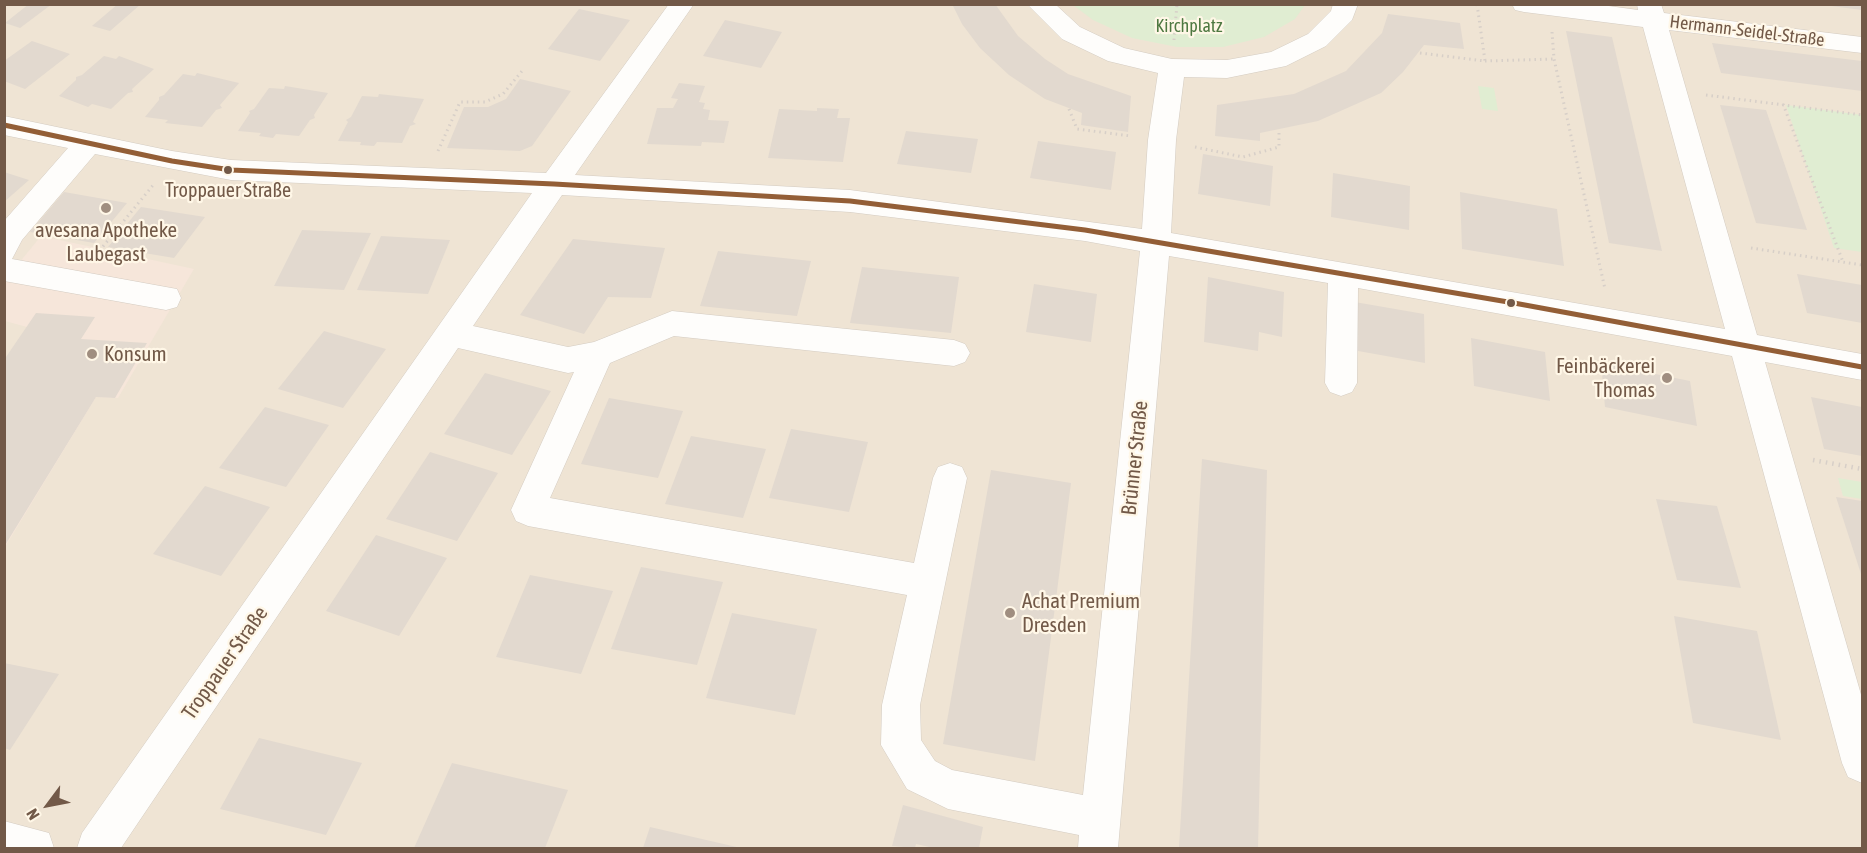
<!DOCTYPE html>
<meta charset="utf-8">
<style>
body{margin:0}
#map{position:relative;width:1867px;height:853px;overflow:hidden;background:#f6f1e7;font-family:"Asap Condensed",sans-serif}
canvas{display:block}
.frame{position:absolute;inset:0;border:6px solid #725948;pointer-events:none}
.north{position:absolute;left:18px;top:775px;width:60px;height:60px;-webkit-text-stroke:4px #fff7e7;paint-order:stroke;rotate:238deg;font-size:16px;font-weight:700;line-height:24px;text-align:center;color:#725948}
.north::after{content:'';display:block;margin:auto;width:21px;height:27px;background:#725948;clip-path:polygon(50% 0,100% 100%,50% 72%,0 100%)}
</style>
<div id="map">
<canvas width="1867" height="853"></canvas>
<div class="frame"></div>
<div class="north">N</div>
</div>
<script>
const context = document.querySelector('canvas').getContext('2d');
context.lineJoin = 'round';
function paint(path, color) { context.fillStyle = color; context.fill(path, 'evenodd'); }
const poly = rows => new Path2D(rows.map(r => 'M' + r).join(''));
function stroke(path, color, width, dash) { context.strokeStyle = color; context.lineWidth = width; context.lineCap = dash ? 'butt' : 'round'; context.setLineDash(dash || []); context.stroke(path); }
function drawText(font, color, halo, rows, align = 'center') {
  context.font = font + ' "Asap Condensed",sans-serif'; context.lineWidth = 4.5; context.setLineDash([]); context.textBaseline = 'middle'; context.strokeStyle = halo; context.fillStyle = color; for (const [text, x, y, turn = 0] of rows) {
    context.save(); context.translate(x, y); context.rotate((+turn || 0) * Math.PI / 180); context.textAlign = isNaN(turn) ? turn : align; if (halo) context.strokeText(text, 0, 0); context.fillText(text, 0, 0); context.restore();
  }
}
paint(poly([
 [5,5,1862,5,1862,848,5,848]
]), '#efe4d4');
paint(poly([
 [41,236,194,269,118,398,96,397,5,547,5,360,27,327,5,321,5,280]
]), '#f6e6da');
paint(poly([
 [1073,5,1305,5,1295,19,1264,37,1223,47,1177,47,1132,38,1093,20],
 [1478,86,1494,88,1498,111,1482,109],
 [1786,105,1862,115,1862,252,1834,248],
 [1838,478,1862,482,1862,499,1843,496]
]), '#e0edd2');
paint(poly([
 [29,4,52,4,20,28,5,23],
 [118,4,141,4,110,31,92,26],
 [952,4,995,4,1018,36,1045,59,1068,74,1131,96,1128,132,1081,125,1082,113,1045,99,1009,75,980,48,962,24],
 [1831,4,1862,4,1862,10,1831,6],
 [579,9,630,20,600,61,548,49],
 [1388,14,1460,23,1464,49,1424,45,1403,72,1381,93,1318,121,1260,133,1260,141,1215,136,1217,105,1294,94,1346,71,1382,33],
 [725,20,782,32,761,68,703,56],
 [1566,31,1612,37,1662,251,1609,243],
 [32,41,70,54,25,89,4,81,4,61],
 [1712,43,1862,61,1862,91,1721,73],
 [104,56,116,59,119,56,154,69,132,89,133,92,128,93,111,109,92,104,88,107,59,96,76,80,76,77,82,75],
 [197,73,239,83,220,105,222,108,216,110,202,127,165,123,168,120,145,117,159,100,159,97,164,95,183,74,195,76],
 [520,79,571,91,532,146,520,151,447,148,464,107,488,107,506,99],
 [679,83,705,86,699,102,705,103,703,109,710,110,708,120,729,121,724,143,702,142,701,146,647,144,657,108,673,108,678,99,671,98],
 [285,86,328,93,314,115,315,118,310,120,299,136,276,134,273,138,259,136,261,133,238,131,250,113,249,111,254,109,269,88,284,89],
 [379,94,424,99,413,122,416,124,410,126,402,143,377,142,374,146,360,145,361,142,338,141,348,122,346,120,351,117,362,96,378,97],
 [1720,105,1766,110,1807,230,1756,223],
 [817,108,839,109,837,118,850,118,843,162,768,158,779,109,817,111],
 [906,131,978,139,971,173,897,164],
 [1038,141,1116,152,1111,190,1030,178],
 [1203,154,1273,166,1270,206,1198,194],
 [4,172,29,180,4,202],
 [1333,173,1410,186,1409,230,1331,217],
 [64,192,127,203,94,243,30,232],
 [1460,192,1557,209,1564,266,1462,249],
 [141,207,205,217,174,258,108,247],
 [302,230,371,233,344,290,274,286],
 [381,236,450,240,428,294,357,290],
 [573,239,665,248,651,298,608,297,584,334,520,315],
 [718,251,811,261,797,316,700,306],
 [862,267,959,277,951,333,850,323],
 [1797,274,1862,285,1862,323,1807,313],
 [1208,277,1284,292,1282,337,1259,332,1258,351,1204,342],
 [1034,284,1097,294,1091,342,1026,332],
 [1349,301,1424,314,1425,363,1347,349],
 [36,313,95,317,81,339,147,343,115,398,96,397,4,547,4,360],
 [324,331,386,349,343,408,278,389],
 [1471,338,1545,352,1550,401,1474,386],
 [1601,363,1690,381,1697,426,1605,407],
 [485,373,551,391,512,455,444,434],
 [1811,397,1862,407,1862,456,1824,449],
 [609,398,683,411,658,478,581,464],
 [265,407,329,425,286,487,219,468],
 [791,429,868,442,849,512,769,498],
 [691,436,766,449,743,518,665,504],
 [430,452,498,473,457,541,386,519],
 [1202,459,1267,470,1258,848,1179,848],
 [991,470,1071,483,1035,761,943,744],
 [205,486,270,507,221,576,153,554],
 [1836,497,1862,501,1862,577],
 [1656,499,1717,506,1741,588,1677,580],
 [376,535,447,558,399,636,326,611],
 [641,567,723,582,697,665,611,649],
 [530,575,613,591,581,674,496,657],
 [732,613,817,629,795,715,706,698],
 [1674,616,1757,631,1781,740,1693,723],
 [4,663,59,674,10,750,4,748],
 [259,738,362,763,326,835,220,809],
 [452,763,568,790,545,848,414,848],
 [903,805,983,827,979,848,934,848,916,844,915,848,892,846],
 [650,827,741,848,643,848]
]), '#e2d9cf');
const minor = poly([
 [669,4,694,4,575,175,850,190,1142,229,1148,140,1158,73,1108,61,1062,39,1027,4,1055,4,1080,27,1124,48,1172,59,1227,60,1271,52,1308,34,1331,11,1333,4,1358,4,1352,20,1326,46,1286,66,1227,78,1184,77,1176,140,1171,233,1725,329,1643,27,1524,12,1515,10,1512,4,1594,4,1638,10,1637,4,1661,4,1664,13,1862,37,1862,53,1669,30,1757,335,1862,354,1862,380,1765,362,1862,698,1862,783,1848,777,1842,763,1732,356,1358,288,1357,383,1352,392,1341,396,1330,392,1325,383,1328,283,1169,256,1118,848,1078,848,1079,835,948,809,907,789,881,745,882,705,907,595,528,526,516,521,511,510,574,372,568,373,458,348,121,848,77,848,82,833,532,193,231,180,95,154,22,240,12,259,177,289,181,298,177,307,166,310,4,281,4,221,68,148,4,135,4,116,172,151,231,160,546,173,669,4],
 [562,195,850,212,1085,241,1140,251,1083,795,952,770,935,761,921,740,920,705,967,478,962,467,950,463,938,467,933,478,914,563,550,498,610,363,674,336,954,366,965,362,970,353,965,344,954,340,672,311,594,342,568,347,473,326,562,195],
 [4,821,49,833,54,848,4,848,4,821]
]);
stroke(minor, '#d4ccc2', 1);
stroke(poly([
 [1552,32,1554,59,1605,289],
 [1174,40,1177,4],
 [1420,53,1485,61,1477,4],
 [1485,61,1554,59],
 [1706,95,1862,115],
 [1783,104,1843,262],
 [1069,109,1077,129,1131,136],
 [1195,147,1243,157,1279,147,1279,129],
 [438,151,460,102,485,102,503,94,522,71],
 [1751,248,1862,265],
 [96,255,154,184]
]), '#d7cfc8', 3, [1.5, 4]);
stroke(poly([
 [1813,460,1862,469]
]), '#d7cfc8', 4.5, [1.5, 5]);
paint(minor, '#fefdfb');
stroke(poly([
 [4,125,172,161,231,170,554,184,850,201,1085,230,1514,303,1862,367]
]), '#935e36', 5);
for (const [x, y, r, color] of [
 [228,170,5,"#725948"],
 [106,208,6,"#a08e80"],
 [1511,303,5,"#725948"],
 [92,354,6,"#a08e80"],
 [1667,378,6,"#a08e80"],
 [1010,613,6,"#a08e80"]
]) { const dot = new Path2D(); dot.arc(x, y, r, 0, 2 * Math.PI); context.fillStyle = color; context.fill(dot); stroke(dot, '#fff7e7', 2); }
drawText('18px', '#4e7841', '#fff7e7', [
 ["Kirchplatz",1189,26]
]);
drawText('18px', '#725948', '#fff7e7', [
 ["Hermann-Seidel-Straße",1747,31,7]
]);
drawText('20px', '#725948', '#fff7e7', [
 ["Troppauer Straße",228,191]
]);
drawText('21px', '#725948', '#fff7e7', [
 ["avesana Apotheke",106,230,"center"],
 ["Laubegast",106,254,"center"],
 ["Konsum",104,354],
 ["Feinbäckerei",1655,366,"right"],
 ["Thomas",1655,390,"right"],
 ["Achat Premium",1022,601],
 ["Dresden",1022,625]
], 'left');
drawText('21px', '#725948', '#fff7e7', [
 ["Brünner Straße",1135,458,-84],
 ["Troppauer Straße",225,663,-55]
]);
</script>
